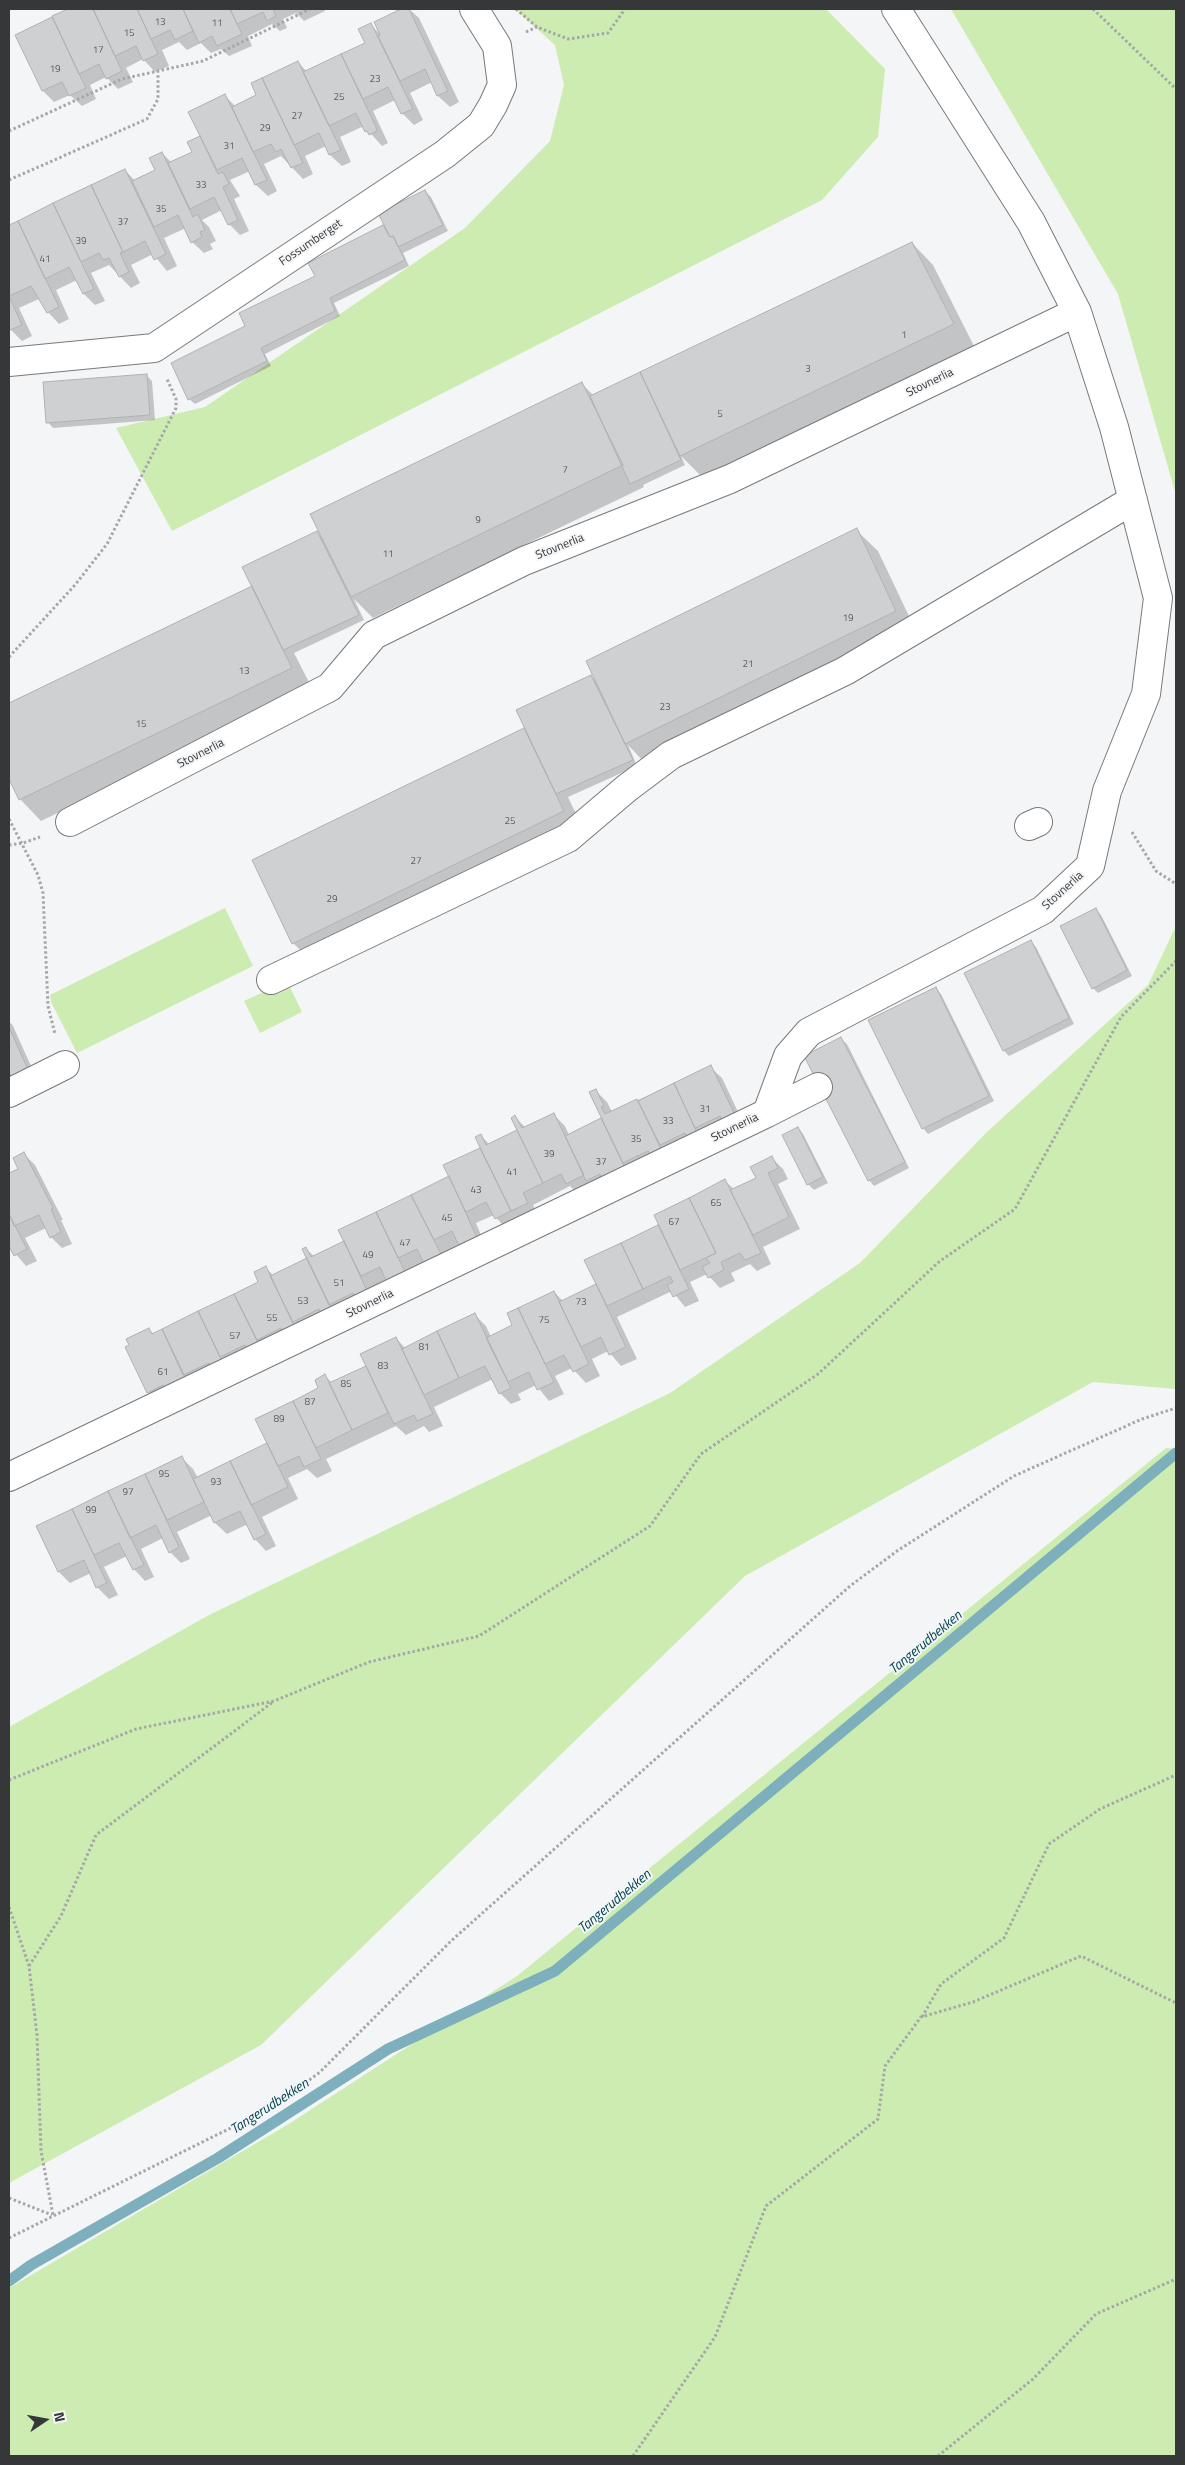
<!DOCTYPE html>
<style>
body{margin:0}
#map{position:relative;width:1185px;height:2465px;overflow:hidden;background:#f4f5f7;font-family:"Titillium Web",sans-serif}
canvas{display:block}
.frame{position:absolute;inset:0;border:10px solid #363738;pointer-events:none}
.north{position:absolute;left:20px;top:2395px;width:50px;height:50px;-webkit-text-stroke:4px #f4f5f7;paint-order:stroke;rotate:78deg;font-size:14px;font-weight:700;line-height:20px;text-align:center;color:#363738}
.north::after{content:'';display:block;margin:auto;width:18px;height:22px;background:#363738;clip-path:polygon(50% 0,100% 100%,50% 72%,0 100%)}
</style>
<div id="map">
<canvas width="1185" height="2465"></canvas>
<div class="frame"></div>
<div class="north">N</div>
</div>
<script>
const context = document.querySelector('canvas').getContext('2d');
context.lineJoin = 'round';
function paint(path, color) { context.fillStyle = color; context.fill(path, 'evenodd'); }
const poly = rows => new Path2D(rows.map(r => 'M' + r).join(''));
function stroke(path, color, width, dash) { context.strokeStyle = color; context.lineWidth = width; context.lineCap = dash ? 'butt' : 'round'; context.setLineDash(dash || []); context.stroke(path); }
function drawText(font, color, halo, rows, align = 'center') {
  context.font = font + ' "Titillium Web",sans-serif'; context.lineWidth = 4; context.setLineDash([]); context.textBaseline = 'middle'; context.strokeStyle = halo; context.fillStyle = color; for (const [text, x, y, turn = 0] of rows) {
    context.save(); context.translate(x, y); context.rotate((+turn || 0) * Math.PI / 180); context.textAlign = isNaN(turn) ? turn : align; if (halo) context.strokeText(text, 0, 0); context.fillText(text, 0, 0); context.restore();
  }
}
paint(poly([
 [515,9,826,9,885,69,878,137,822,200,172,531,116,428,205,407,465,228,550,141,564,85,555,45],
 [951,9,1176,9,1176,495,1118,294],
 [225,908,253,966,77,1053,51,1002,50,995],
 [1176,926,1176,1389,1093,1382,745,1576,261,2045,9,2183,9,1727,209,1615,670,1393,860,1263,987,1132,1148,985],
 [287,981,302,1012,260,1033,244,1001],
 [1166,1448,1176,1449,1176,2456,9,2456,9,2288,287,2125,517,1976]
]), '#cdecb1');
paint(poly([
 [72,9,324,9,325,11,304,21,296,13,283,19,287,28,280,31,272,24,248,36,252,46,229,56,221,49,211,53,201,43,187,50,179,42,162,50,169,66,155,72,143,59,126,68,133,82,118,89,106,77,90,85,96,99,82,106,70,95,54,102,43,91,17,36],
 [404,9,409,9,419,18,459,102,450,107,438,96,432,82,410,93,423,120,414,125,402,113,395,100,373,111,388,143,382,146,364,126,340,137,351,162,342,166,330,155,326,146,305,156,313,174,303,179,281,156,264,164,277,191,268,196,256,185,250,171,230,180,240,196,234,199,249,231,240,235,229,224,222,210,202,220,209,227,216,241,210,244,213,249,204,253,192,242,186,228,164,238,177,266,167,271,153,254,131,265,140,283,131,288,109,265,91,273,105,301,95,305,84,294,77,280,56,290,69,319,59,324,48,312,41,298,19,308,32,336,22,341,11,330,9,325,9,242,11,241,9,226,125,170,135,181,156,170,162,153,172,163,194,152,189,142,201,136,225,96,235,106,258,95,298,62,307,72,367,43,371,25,382,36,376,22],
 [425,191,431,197,448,231,403,253,409,266,334,303,340,316,265,354,271,366,195,404,189,399,247,327,316,276,310,263,385,226],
 [912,243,933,265,974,346,702,477,681,456,685,465,643,485,644,487,373,618,354,599,364,620,294,653,313,690,41,821,20,799,9,776,9,705,251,588,317,532,322,537,582,384,594,396],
 [593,408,596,408,606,428,604,430],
 [146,375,152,381,155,420,53,428,48,422],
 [856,530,878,551,917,633,647,765,628,745,637,766,568,797,585,833,315,965,293,943,524,729,529,734,591,676,597,682],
 [1095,909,1101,915,1132,976,1098,993,1093,988],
 [1030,941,1036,947,1074,1024,1009,1056,1004,1051,966,974],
 [935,988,941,994,994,1101,928,1134,923,1128],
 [9,1021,13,1026,40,1086,9,1083],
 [841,1039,847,1044,909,1168,874,1186,869,1180],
 [710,1067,722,1078,747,1131,579,1195,570,1186,533,1205,538,1215,507,1230,494,1215,476,1223,488,1252,460,1244,444,1252,453,1270,424,1262,408,1269,417,1288,387,1280,371,1288,379,1306,160,1404,148,1392,149,1330,154,1334,260,1283,265,1267,274,1276,308,1259,306,1249,314,1256,345,1241,340,1231,451,1177,445,1166,481,1148,480,1135,490,1145,518,1131,515,1117,526,1128,553,1114,565,1126,569,1135,603,1119,595,1090,607,1102,612,1112],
 [798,1128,803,1134,828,1183,814,1190,808,1184,784,1136],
 [24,1154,35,1165,63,1220,61,1220,72,1244,62,1248,51,1237,46,1228,25,1238,37,1261,26,1266,9,1246,9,1175,20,1169],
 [772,1158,783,1169,788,1179,778,1184,800,1229,763,1247,771,1264,757,1271,750,1264,731,1273,735,1281,720,1288,707,1274,690,1282,699,1301,685,1307,672,1291,617,1317,637,1359,621,1366,608,1351,592,1359,600,1376,586,1383,572,1368,555,1376,564,1394,549,1401,536,1385,518,1394,521,1400,511,1404,500,1393,493,1379,434,1407,443,1426,429,1432,424,1426,406,1435,396,1426,326,1459,332,1471,317,1478,307,1469,288,1478,298,1499,262,1517,276,1546,266,1551,255,1539,248,1524,227,1534,215,1523,212,1515,177,1532,190,1559,181,1563,170,1552,163,1538,141,1549,154,1577,145,1581,134,1569,127,1556,104,1567,118,1595,109,1599,98,1588,91,1573,70,1583,59,1572,37,1527,182,1458,193,1469,198,1478,269,1444,257,1420,320,1389,325,1376,332,1383,367,1366,396,1338,405,1348,475,1315,486,1326,491,1337,514,1326,554,1292,563,1301,597,1285,586,1261,660,1225,725,1181,734,1189,757,1178]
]), '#0003');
stroke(poly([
 [9,2281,31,2265,218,2158,388,2049,555,1971,1176,1453]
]), '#7dafbc', 11);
const building = poly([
 [68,9,93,9,122,71,106,79,99,64,79,74,52,16,68,9],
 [93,9,137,9,158,54,143,61,136,46,115,56,93,9],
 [137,9,183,9,193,31,175,40,170,30,151,39,137,9],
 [183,9,230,9,242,34,217,46,212,36,199,43,183,9],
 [230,9,273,9,276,16,267,21,263,12,237,24,230,9],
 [401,9,409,9,448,91,437,96,425,69,400,81,378,36,380,35,374,22,401,9],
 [52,17,86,88,69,96,62,82,42,91,15,35,52,17],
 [371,23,413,109,401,114,388,87,363,99,341,54,365,43,358,29,371,23],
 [341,54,376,127,377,131,369,135,367,131,365,132,356,113,329,126,303,72,341,54],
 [298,61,341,150,329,155,319,133,294,145,262,78,298,61],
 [262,78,303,163,291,168,281,149,276,152,271,144,253,152,232,107,256,95,251,83,262,78],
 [225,94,267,180,255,185,242,158,217,170,188,112,225,94],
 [200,136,218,174,223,172,229,184,223,187,238,220,228,225,214,197,190,209,168,163,192,152,187,142,200,136],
 [162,152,193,217,198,214,205,230,200,232,202,237,191,243,178,215,154,227,132,181,155,170,149,158,162,152],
 [125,169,166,254,154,260,145,241,123,252,91,185,125,169],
 [91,185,123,252,120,253,129,272,119,277,109,258,103,260,99,253,81,262,53,203,91,185],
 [425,190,443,225,398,247,393,236,390,237,378,213,425,190],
 [53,203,94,289,83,294,69,267,45,279,18,221,53,203],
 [18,221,59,307,47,313,31,286,9,296,9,225,18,221],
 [383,225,390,237,393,236,405,260,330,298,335,311,261,348,267,361,188,400,171,363,245,326,239,313,315,276,308,263,383,225],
 [912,242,954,324,680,456,640,372,912,242],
 [9,296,22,325,10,330,9,328,9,296],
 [640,372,681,460,630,484,590,396,640,372],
 [147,374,150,415,46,423,43,382,147,374],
 [582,382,623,465,351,597,310,514,582,382],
 [857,528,896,611,625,744,586,661,857,528],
 [317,531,359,615,283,650,242,567,317,531],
 [252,586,292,668,19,800,9,779,9,703,252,586],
 [591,675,633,760,556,794,516,710,591,675],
 [524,728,564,811,292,944,252,860,524,728],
 [1096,908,1127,970,1092,989,1060,926,1096,908],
 [1031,940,1069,1018,1003,1051,964,973,1031,940],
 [936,987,989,1096,922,1129,868,1020,936,987],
 [9,1027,30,1074,14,1082,9,1072,9,1027],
 [841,1037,905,1162,868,1181,804,1056,841,1037],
 [711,1065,737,1119,724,1125,720,1116,695,1128,674,1083,711,1065],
 [674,1083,699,1137,689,1142,685,1133,660,1145,638,1101,674,1083],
 [596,1089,604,1106,601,1107,605,1114,637,1099,664,1155,652,1160,648,1151,623,1163,589,1092,596,1089],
 [554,1113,584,1175,566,1184,561,1174,543,1183,511,1118,515,1115,522,1128,554,1113],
 [601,1118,627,1172,604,1183,600,1174,586,1181,565,1136,601,1118],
 [798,1127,823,1177,807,1185,782,1135,798,1127],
 [517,1130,543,1183,523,1193,528,1203,511,1211,475,1137,481,1134,486,1145,517,1130],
 [480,1148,511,1211,495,1219,486,1202,466,1212,443,1165,480,1148],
 [24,1152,53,1208,51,1209,61,1232,50,1238,39,1215,14,1226,9,1214,9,1173,18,1169,13,1158,24,1152],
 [772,1156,778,1168,768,1173,789,1217,753,1235,730,1190,756,1178,750,1167,772,1156],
 [449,1176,478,1240,460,1248,452,1231,434,1240,411,1195,449,1176],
 [725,1179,761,1253,745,1260,740,1253,721,1262,724,1270,708,1278,702,1267,710,1263,706,1258,716,1253,689,1198,725,1179],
 [411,1195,443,1258,425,1266,417,1249,398,1258,376,1212,411,1195],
 [689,1198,716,1253,680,1270,654,1215,689,1198],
 [376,1212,407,1276,388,1285,380,1267,361,1276,338,1230,376,1212],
 [9,1214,27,1249,14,1256,9,1246,9,1214],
 [658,1225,689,1289,673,1297,667,1285,673,1282,670,1276,643,1289,621,1243,658,1225],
 [344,1241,369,1295,356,1301,353,1293,329,1305,302,1249,306,1247,311,1257,344,1241],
 [621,1243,643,1289,607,1306,584,1260,621,1243],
 [307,1258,333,1312,323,1317,319,1309,293,1322,270,1276,307,1258],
 [266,1266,296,1330,285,1335,281,1328,257,1340,234,1294,258,1282,254,1272,266,1266],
 [596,1284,626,1347,609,1355,601,1337,581,1347,559,1302,596,1284],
 [554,1291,589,1364,573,1372,564,1355,545,1364,518,1308,554,1291],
 [234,1294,260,1347,249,1352,245,1345,220,1357,198,1311,234,1294],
 [518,1308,554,1382,537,1390,529,1372,508,1382,486,1338,512,1325,507,1313,518,1308],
 [198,1311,224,1365,212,1370,209,1363,183,1375,162,1329,198,1311],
 [475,1313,511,1388,499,1394,485,1366,459,1378,437,1331,475,1313],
 [149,1328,152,1334,162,1329,188,1383,167,1394,163,1385,147,1393,125,1347,129,1345,126,1339,149,1328],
 [437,1331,459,1378,424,1395,402,1349,437,1331],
 [396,1337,433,1414,417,1421,414,1415,394,1424,360,1354,396,1337],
 [366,1366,388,1413,352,1430,329,1383,366,1366],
 [325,1374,352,1430,316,1448,293,1401,318,1388,315,1380,325,1374],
 [293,1401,321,1459,304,1467,299,1456,278,1466,255,1419,293,1401],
 [267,1443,288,1487,251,1505,230,1461,267,1443],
 [182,1456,204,1502,167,1520,145,1474,182,1456],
 [230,1461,266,1534,254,1540,240,1511,214,1523,193,1479,230,1461],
 [145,1474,179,1547,169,1553,156,1525,130,1538,108,1491,145,1474],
 [108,1491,144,1565,133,1570,119,1543,94,1555,72,1509,108,1491],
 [72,1509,107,1583,96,1588,84,1560,58,1572,36,1526,72,1509]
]);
paint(building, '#cfd0d2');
stroke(building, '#afb1b2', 1);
const minor = poly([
 [9,362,154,348,445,154,481,125,493,105,502,85,497,46,474,9],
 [70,822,330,687,374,635,524,561,730,479,1077,312],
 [1029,826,1038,822],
 [271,980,568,838,627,788,671,755,845,671,1133,500],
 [9,1093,65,1065],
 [767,1113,818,1087],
 [9,1477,767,1113,788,1056,809,1032,1043,910,1090,866,1107,791,1146,694,1158,598,1114,427,1077,312,1031,222,896,9]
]);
stroke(minor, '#78797b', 30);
stroke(poly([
 [516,9,537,27,568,39,608,33,625,9],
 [1093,9,1176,89],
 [526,32,537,27],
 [9,131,122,79,203,61,310,9],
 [9,180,147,119,158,99,158,72],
 [9,657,75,585,107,544,176,408,176,399,167,379],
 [9,819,38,875,43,893,48,1006,55,1034],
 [1132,832,1156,871,1176,884],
 [9,845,23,843,40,837],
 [9,1780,136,1729,274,1701,369,1662,479,1636,650,1526,701,1454,818,1374,940,1261,1015,1209,1121,1017,1176,961],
 [9,1907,29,1966,37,2035,41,2151,53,2215],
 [29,1966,61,1916,96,1835,273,1702],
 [922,2017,941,1984,1004,1938,1049,1844,1100,1809,1176,1775],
 [9,2198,52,2215],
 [9,2238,273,2107,320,2072,451,1941,850,1586,897,1551,1014,1476,1142,1419,1176,1408],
 [633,2456,715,2337,766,2206,878,2119,885,2066,921,2017,973,2002,1081,1956,1176,2003],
 [938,2456,1033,2379,1096,2314,1176,2279]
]), '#a6a7a9', 3, [2.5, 2.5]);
stroke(minor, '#fff', 28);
drawText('10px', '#5c5d5e', null, [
 ["13",160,23],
 ["11",217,24],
 ["15",129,34],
 ["17",98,51],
 ["19",55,70],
 ["23",375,80],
 ["25",339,98],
 ["27",297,117],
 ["29",265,129],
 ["31",229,147],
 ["33",201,186],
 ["35",161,210],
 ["37",123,223],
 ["39",81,242],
 ["41",45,260],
 ["1",904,336],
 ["3",808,370],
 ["5",720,415],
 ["7",565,471],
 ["9",478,521],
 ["11",388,555],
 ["19",848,619],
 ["21",748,665],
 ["13",244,672],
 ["23",665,708],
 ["15",141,725],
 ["25",510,822],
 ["27",416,862],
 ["29",332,900],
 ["31",705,1110],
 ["33",668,1122],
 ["35",636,1140],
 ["39",549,1155],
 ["37",601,1163],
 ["41",512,1173],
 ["43",476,1191],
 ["65",716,1204],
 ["45",447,1219],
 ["67",674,1223],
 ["47",405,1244],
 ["49",368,1256],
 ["51",339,1284],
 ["53",303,1302],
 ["73",581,1303],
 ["55",272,1319],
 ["75",544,1321],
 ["57",235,1337],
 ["81",424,1348],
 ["83",383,1367],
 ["61",163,1373],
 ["85",346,1385],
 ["87",310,1403],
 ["89",279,1420],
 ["95",164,1475],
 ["93",216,1483],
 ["97",128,1493],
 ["99",91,1511]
]);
drawText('12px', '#363738', '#f4f5f7', [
 ["Fossumberget",311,243,-34],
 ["Stovnerlia",930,383,-26],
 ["Stovnerlia",560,547,-22],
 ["Stovnerlia",201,754,-27],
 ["Stovnerlia",1063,891,-42],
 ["Stovnerlia",735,1128,-26],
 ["Stovnerlia",370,1304,-26]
]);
drawText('italic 14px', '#014350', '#f4f5f7', [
 ["Tangerudbekken",926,1643,-40],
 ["Tangerudbekken",615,1902,-40],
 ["Tangerudbekken",270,2107,-33]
]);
</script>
